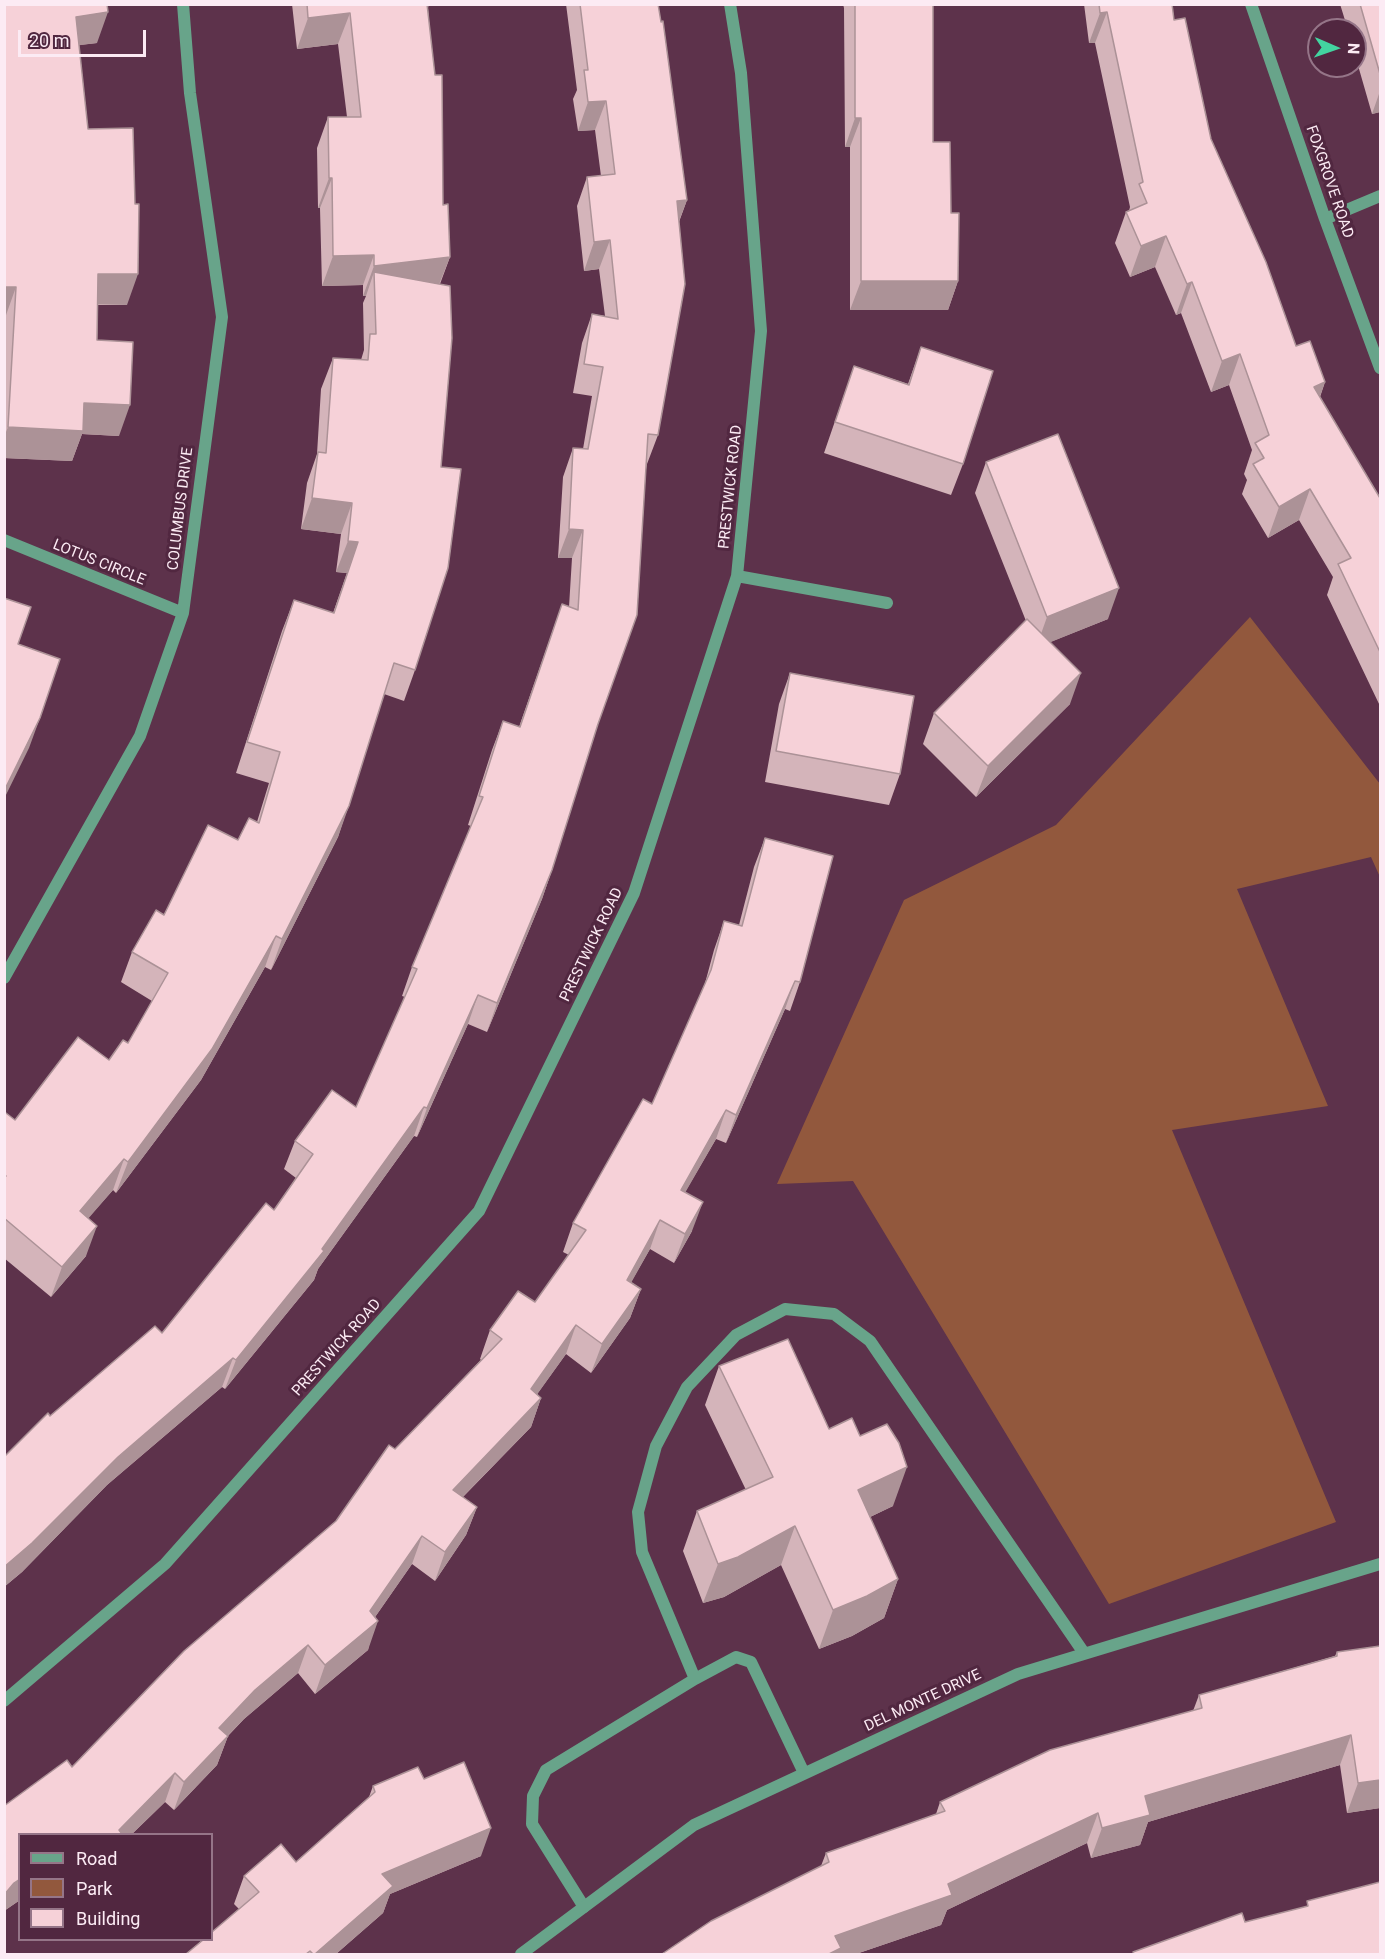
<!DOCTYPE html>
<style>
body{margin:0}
#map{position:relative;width:1385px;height:1959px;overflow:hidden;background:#5d324b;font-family:Roboto,sans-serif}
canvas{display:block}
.frame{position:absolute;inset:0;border:6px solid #fcebf4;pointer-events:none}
.legend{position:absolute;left:18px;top:1833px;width:195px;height:108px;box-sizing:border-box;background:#512740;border:2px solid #957588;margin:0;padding:8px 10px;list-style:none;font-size:18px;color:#fcebf4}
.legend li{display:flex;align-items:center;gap:12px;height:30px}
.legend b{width:30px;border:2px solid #957588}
.north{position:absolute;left:1307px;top:18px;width:60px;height:60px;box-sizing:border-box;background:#512740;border:2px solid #957588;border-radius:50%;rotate:92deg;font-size:16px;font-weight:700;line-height:24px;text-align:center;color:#fcebf4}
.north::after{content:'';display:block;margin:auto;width:21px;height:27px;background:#43d4a0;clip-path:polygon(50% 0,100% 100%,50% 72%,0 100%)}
.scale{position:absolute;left:18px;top:30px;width:128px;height:27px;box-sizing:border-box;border:3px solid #fcebf4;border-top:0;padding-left:8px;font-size:18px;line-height:21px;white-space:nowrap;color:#fcebf4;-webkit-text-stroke:4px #512740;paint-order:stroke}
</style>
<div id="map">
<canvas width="1385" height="1959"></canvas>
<div class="frame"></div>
<ul class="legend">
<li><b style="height:8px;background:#68a48a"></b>Road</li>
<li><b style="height:16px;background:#92583d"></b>Park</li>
<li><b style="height:16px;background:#f6d1d8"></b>Building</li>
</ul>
<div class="north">N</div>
<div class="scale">20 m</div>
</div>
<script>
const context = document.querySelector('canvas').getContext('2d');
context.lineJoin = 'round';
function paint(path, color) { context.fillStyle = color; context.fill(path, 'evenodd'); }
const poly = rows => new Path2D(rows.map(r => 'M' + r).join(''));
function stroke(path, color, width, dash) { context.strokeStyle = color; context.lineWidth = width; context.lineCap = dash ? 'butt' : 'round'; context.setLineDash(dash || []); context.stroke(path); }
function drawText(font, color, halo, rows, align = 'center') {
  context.font = font + ' Roboto,sans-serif'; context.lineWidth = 6; context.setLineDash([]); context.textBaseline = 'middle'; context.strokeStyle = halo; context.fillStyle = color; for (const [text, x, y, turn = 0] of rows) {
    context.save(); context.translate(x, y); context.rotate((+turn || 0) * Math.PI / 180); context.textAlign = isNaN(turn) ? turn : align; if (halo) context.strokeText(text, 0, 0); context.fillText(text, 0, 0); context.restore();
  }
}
paint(poly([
 [1250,617,1380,784,1380,877,1371,857,1237,889,1328,1106,1172,1130,1336,1522,1109,1604,853,1181,777,1184,904,900,1056,825]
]), '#92583d');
stroke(poly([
 [804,1773,751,1662,736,1657,695,1679,642,1552,638,1512,656,1446,687,1387,736,1335,785,1309,834,1314,870,1341,1084,1653],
 [584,1907,532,1824,533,1796,546,1770,695,1679]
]), '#68a48a', 12);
stroke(poly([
 [1251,4,1325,219,1380,368],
 [1325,219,1380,196],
 [4,540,183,613],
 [737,576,887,603],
 [4,978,140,736,183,613,222,317,190,93,183,4],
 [4,1701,165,1564,479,1211,634,893,737,576,761,331,741,73,730,4],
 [521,1954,694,1825,1018,1674,1380,1564]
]), '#68a48a', 12);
paint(poly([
 [4,4,97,43,79,45,88,129,127,305,98,305,97,340,119,436,82,434,72,461,4,458],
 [292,4,429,4,428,8,443,205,450,257,440,284,415,670,404,701,384,694,338,837,271,970,265,967,201,1080,116,1193,113,1190,88,1218,86,1256,51,1297,4,1258,4,1115,15,1120,109,1060,128,1043,152,1001,121,982,132,952,164,915,238,840,257,822,269,783,236,773,282,631,294,600,333,613,347,573,336,572,341,534,301,529,307,483,317,454,321,389,333,358,361,360,364,350,363,303,366,296,363,296,363,285,322,286,320,208,318,208,317,148,328,117,347,117,338,44,297,49],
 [566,4,658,4,687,200,679,222,658,435,647,464,598,724,552,870,542,899,487,1032,468,1024,417,1137,414,1136,318,1269,314,1280,225,1389,222,1387,107,1485,22,1572,4,1587,4,1457,50,1416,162,1333,274,1210,296,1178,284,1169,295,1141,356,1107,405,997,402,996,412,967,471,826,468,825,492,750,503,721,519,727,562,604,569,607,572,558,558,558,563,477,573,448,583,449,592,396,573,393,582,343,592,314,605,316,599,269,584,271,577,206,587,177,601,176,595,130,578,131,573,99,577,90],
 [843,4,933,4,933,142,951,213,958,281,948,310,850,310,850,147,845,147,844,8],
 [1084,4,1172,4,1174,20,1211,139,1296,346,1325,382,1320,397,1380,498,1380,706,1327,595,1333,577,1299,520,1268,538,1242,494,1247,480,1244,474,1252,450,1229,385,1211,392,1181,313,1176,315,1155,267,1130,277,1115,243,1126,212,1129,211,1130,207,1095,43,1089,43],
 [1340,4,1380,4,1380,112,1372,114,1355,55,1355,30,1348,30],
 [921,347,963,464,951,495,824,453,854,366,908,384],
 [986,462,1108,619,1050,642,1070,704,976,797,923,744,934,713,1026,621,975,493],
 [790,673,900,774,889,805,765,782,779,704],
 [765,838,800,982,790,1011,785,1009,726,1143,716,1139,685,1192,692,1231,674,1263,650,1249,631,1282,641,1289,630,1318,591,1373,566,1354,537,1394,541,1398,531,1427,463,1497,477,1507,466,1535,435,1581,412,1564,375,1617,368,1650,315,1694,298,1673,244,1719,228,1736,217,1765,174,1810,165,1802,132,1834,20,1834,20,1900,4,1911,4,1806,72,1767,336,1521,395,1449,481,1360,480,1359,490,1330,535,1302,569,1255,563,1252,573,1223,652,1104,704,987,714,950,724,921,739,925,754,867],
 [719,1366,829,1429,860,1436,893,1506,870,1517,898,1579,884,1618,852,1636,819,1649,781,1565,724,1597,703,1603,683,1551,697,1511,746,1490,705,1405],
 [1337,1652,1380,1808,1347,1813,1340,1765,1148,1822,1140,1845,1091,1858,1087,1843,947,1910,941,1925,856,1954,662,1954,821,1866,826,1853,936,1814,940,1802,1193,1711,1199,1695,1335,1656],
 [424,1779,481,1856,390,1894,383,1913,336,1954,186,1954,239,1909,234,1904,244,1876,296,1862,369,1797,373,1786]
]), '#d4b4ba');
paint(poly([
 [108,12,97,43,65,47,76,17],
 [1107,12,1095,43,1089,43,1100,13],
 [350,13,338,44,297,49,308,18],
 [1380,91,1380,112,1372,114],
 [606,101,595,130,578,131,588,102],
 [855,118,861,118,850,147,845,147],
 [329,178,332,178,320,208,318,208],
 [687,200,676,229,677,201],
 [1166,236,1155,267,1130,277,1141,246],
 [610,240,599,269,584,271,594,242],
 [374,255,363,285,322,286,333,256],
 [450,257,438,287,374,272,366,296,363,296,374,266],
 [98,274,138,274,127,305,87,304],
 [861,281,958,281,948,310,850,310],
 [1192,282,1181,313,1176,315,1187,284],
 [4,287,16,287,5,318,4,318],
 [1240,354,1229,385,1211,392,1222,361],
 [1325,382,1314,413,1314,387],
 [84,403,130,405,119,436,82,434,72,461,4,458,4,437,8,427],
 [1310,489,1299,520,1268,538,1279,507],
 [312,498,352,503,341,534,301,529],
 [569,529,583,530,572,558,558,558],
 [348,541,358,542,347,573,336,572],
 [1119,588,1108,619,1036,648,1047,617],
 [1081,673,1070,704,976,797,988,766],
 [40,718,29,748,4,799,4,791],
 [349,806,338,837,271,970,282,939],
 [552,870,542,899,487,1032,497,1003],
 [276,936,265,967,201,1080,116,1193,128,1162],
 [795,981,785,1009,726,1143,736,1115],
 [478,995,468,1024,417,1137,427,1108],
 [424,1107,414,1136,318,1269,314,1280,225,1389,236,1360,322,1249],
 [726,1110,716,1139,670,1219,681,1190],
 [124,1159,113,1190,68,1242,80,1211],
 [703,1202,692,1231,674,1263,685,1234],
 [660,1220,650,1249,617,1308,627,1280],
 [97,1226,86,1256,51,1297,62,1267],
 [641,1289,630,1318,591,1373,602,1344],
 [576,1325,566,1354,521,1417,531,1389],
 [233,1358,222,1387,107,1485,22,1572,4,1587,4,1567,118,1457],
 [541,1398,531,1427,442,1518,453,1490],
 [907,1467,893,1506,843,1530,858,1490],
 [477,1507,466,1535,435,1581,445,1552],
 [795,1526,781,1565,724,1597,703,1603,718,1564],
 [422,1536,412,1564,364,1633,378,1621,368,1650,315,1694,325,1665,370,1611],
 [898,1579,884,1618,852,1636,819,1649,833,1610],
 [308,1645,298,1673,244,1719,208,1756,219,1728,255,1690],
 [1351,1735,1340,1765,1148,1822,1140,1845,1091,1858,1102,1828,1145,1796],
 [228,1736,217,1765,174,1810,184,1782],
 [175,1773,165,1802,132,1834,117,1834,119,1830],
 [1380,1780,1380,1808,1347,1813,1358,1783],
 [1098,1813,1087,1843,947,1910,941,1925,856,1954,828,1954,835,1936,948,1884],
 [491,1828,481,1856,390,1894,383,1913,336,1954,315,1954,382,1874],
 [20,1879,20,1900,4,1911,4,1895,14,1883]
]), '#ac9297');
const building = poly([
 [4,4,107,4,108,12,76,17,88,129,133,128,135,204,139,204,138,274,98,274,97,340,133,342,130,405,84,403,83,431,8,427,16,287,4,287,4,4],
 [307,4,427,4,435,75,442,75,443,205,448,204,450,257,374,266,374,255,333,256,332,178,329,178,328,117,361,117,350,13,308,18,307,4],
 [580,4,658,4,661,22,663,21,687,200,677,201,685,284,658,435,648,434,637,615,598,724,552,870,497,1003,478,995,427,1108,424,1107,322,1249,324,1251,236,1360,233,1358,118,1457,32,1543,4,1567,4,1457,48,1413,50,1416,155,1326,162,1333,266,1203,274,1210,313,1154,295,1141,332,1090,356,1107,417,969,412,967,483,797,479,796,503,721,520,727,562,604,578,610,583,530,569,529,573,448,588,449,603,367,584,364,592,314,618,319,610,240,594,242,587,177,615,174,606,101,588,102,584,70,588,70,580,4],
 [855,4,933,4,933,142,950,142,951,213,959,213,958,281,861,281,861,118,855,118,855,4],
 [1099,4,1172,4,1174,20,1185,18,1211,139,1266,262,1296,346,1310,341,1325,382,1314,387,1380,498,1380,652,1338,564,1351,558,1310,489,1279,507,1253,464,1264,458,1255,443,1269,435,1240,354,1222,361,1192,282,1187,284,1166,236,1141,246,1126,212,1147,203,1139,184,1143,182,1107,12,1100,13,1099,4],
 [1360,4,1380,4,1380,74,1360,4],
 [374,272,450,286,452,338,441,467,461,469,448,568,415,670,394,663,349,806,282,939,276,936,212,1049,128,1162,124,1159,80,1211,97,1226,62,1267,4,1218,4,1178,6,1176,4,1174,4,1115,6,1113,15,1120,78,1037,109,1060,123,1040,128,1043,168,973,132,952,156,910,164,915,208,825,238,840,249,818,259,823,280,752,247,742,294,600,334,613,358,542,348,541,352,503,312,498,318,452,326,453,333,358,368,360,370,334,376,334,374,272],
 [921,347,993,371,963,464,835,422,854,366,909,385,921,347],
 [1058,434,1119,588,1047,617,986,462,1058,434],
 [4,598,31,607,18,644,60,659,40,718,4,791,4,598],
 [1027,619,1081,673,988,766,934,713,1027,619],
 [790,673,914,696,900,774,776,751,790,673],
 [765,838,833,856,800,982,795,981,736,1115,726,1110,681,1190,703,1202,685,1234,660,1220,627,1280,641,1289,602,1344,576,1325,531,1389,541,1398,453,1490,477,1507,445,1552,422,1536,370,1611,378,1621,325,1665,308,1645,255,1690,219,1728,228,1736,184,1782,175,1773,119,1830,122,1834,20,1834,20,1879,14,1883,4,1895,4,1806,67,1760,72,1767,184,1651,336,1521,389,1445,395,1449,502,1339,490,1330,518,1291,535,1302,586,1230,573,1223,643,1099,652,1104,711,970,724,921,742,926,765,838],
 [788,1339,829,1429,852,1418,860,1436,887,1424,899,1443,907,1467,858,1490,898,1579,867,1596,833,1610,795,1526,738,1557,718,1564,697,1511,773,1477,719,1366,788,1339],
 [1380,1646,1380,1780,1358,1783,1351,1735,1145,1796,1150,1815,1102,1828,1098,1813,948,1884,952,1895,835,1936,841,1948,829,1954,662,1954,711,1921,829,1862,826,1853,945,1811,940,1802,1050,1750,1202,1708,1199,1695,1337,1656,1337,1652,1380,1646],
 [464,1762,491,1828,382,1874,393,1886,315,1954,313,1954,310,1951,306,1954,186,1954,203,1940,212,1940,212,1932,259,1892,244,1876,281,1844,296,1862,375,1792,373,1786,418,1767,424,1779,464,1762],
 [1380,1882,1380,1954,1134,1954,1133,1952,1242,1913,1245,1922,1308,1906,1307,1901,1380,1882]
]);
paint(building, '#f6d1d8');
stroke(building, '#ac9297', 1.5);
drawText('15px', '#fcebf4', '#512740', [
 ["FOXGROVE ROAD",1329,182,71],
 ["PRESTWICK ROAD",731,487,-84],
 ["COLUMBUS DRIVE",181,509,-83],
 ["LOTUS CIRCLE",99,563,22],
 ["PRESTWICK ROAD",592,945,-64],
 ["PRESTWICK ROAD",337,1348,-48],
 ["DEL MONTE DRIVE",923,1701,-25]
]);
</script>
